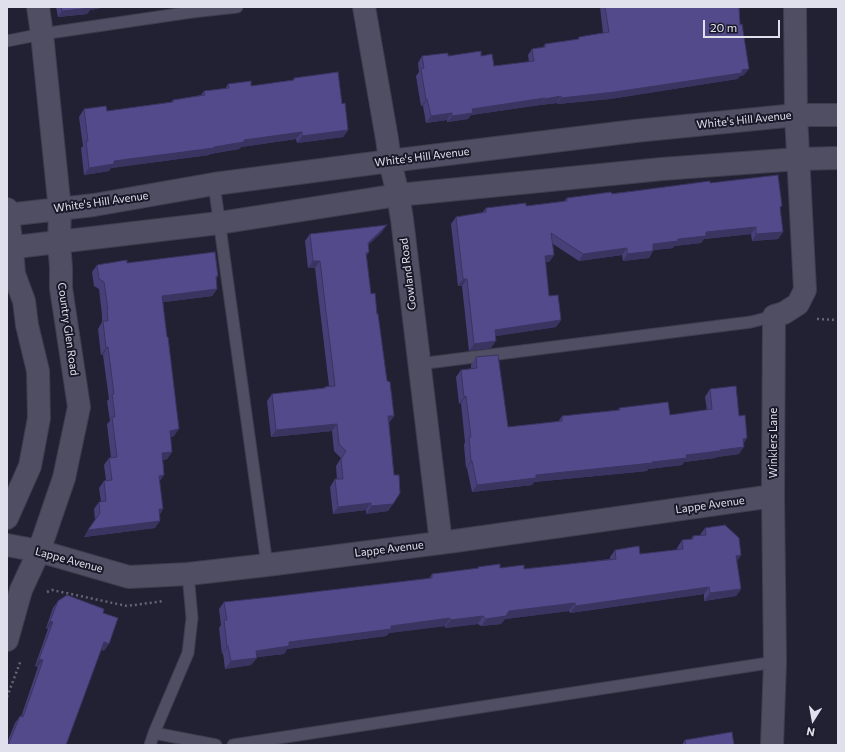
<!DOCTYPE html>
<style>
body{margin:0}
#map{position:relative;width:845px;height:752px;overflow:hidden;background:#222133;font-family:Commissioner,sans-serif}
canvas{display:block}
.frame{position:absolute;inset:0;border:8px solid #e0e0ec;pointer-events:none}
.north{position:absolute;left:793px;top:700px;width:40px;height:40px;-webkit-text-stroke:3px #191829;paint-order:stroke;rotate:191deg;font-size:11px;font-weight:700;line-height:16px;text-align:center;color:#e0e0ec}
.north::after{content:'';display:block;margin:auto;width:14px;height:18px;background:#e0e0ec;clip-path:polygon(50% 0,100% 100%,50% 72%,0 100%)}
.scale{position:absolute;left:703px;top:20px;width:77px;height:18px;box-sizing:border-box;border:2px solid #e0e0ec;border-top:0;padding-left:5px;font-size:12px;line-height:14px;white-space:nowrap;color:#e0e0ec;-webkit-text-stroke:3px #191829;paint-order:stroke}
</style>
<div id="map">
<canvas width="845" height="752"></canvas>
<div class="frame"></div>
<div class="north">N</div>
<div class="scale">20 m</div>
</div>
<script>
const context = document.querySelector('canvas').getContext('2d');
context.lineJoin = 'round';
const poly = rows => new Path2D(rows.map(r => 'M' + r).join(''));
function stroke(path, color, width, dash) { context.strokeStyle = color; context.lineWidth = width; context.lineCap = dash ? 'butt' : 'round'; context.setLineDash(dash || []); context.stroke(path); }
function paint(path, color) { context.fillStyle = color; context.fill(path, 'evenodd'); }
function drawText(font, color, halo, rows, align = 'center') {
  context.font = font + ' Commissioner,sans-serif'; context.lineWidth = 4; context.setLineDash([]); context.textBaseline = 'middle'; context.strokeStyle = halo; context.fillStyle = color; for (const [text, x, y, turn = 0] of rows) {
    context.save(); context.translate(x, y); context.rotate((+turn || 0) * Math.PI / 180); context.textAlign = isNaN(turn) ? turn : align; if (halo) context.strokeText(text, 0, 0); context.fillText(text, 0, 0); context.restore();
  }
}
const service = poly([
 [7,41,42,34,192,12,237,7],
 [214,184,267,565],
 [419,364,751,322,774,316],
 [154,733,216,745],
 [150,745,154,733,188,653,192,618,188,574],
 [233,745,775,662]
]);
const minor = poly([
 [364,7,387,139,390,161,398,195,402,219,441,543],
 [7,209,12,248,14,274,24,301,27,325,38,371,39,418,30,466,7,518],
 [7,215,94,205,214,184,390,161,635,131,796,115,838,115],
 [7,248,219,223,398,195,662,169,798,159,838,158],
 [7,545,39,551,129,577,188,574,267,565,455,541,773,496],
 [7,640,21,590,39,551,64,478,79,407,61,288,61,268,59,242,60,209,58,191,42,34,38,7],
 [772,745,775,662,773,496,774,316,784,313,798,304,805,290,796,115,795,7]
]);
stroke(service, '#3f3d4d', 13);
stroke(minor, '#3f3d4d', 24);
stroke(poly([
 [817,319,838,320],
 [47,592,52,590,127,606,164,601],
 [7,697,21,660]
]), '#656474', 2.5, [2, 3]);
stroke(service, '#4f4e63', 11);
stroke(minor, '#4f4e63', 22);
paint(poly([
 [56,7,106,7,90,10,87,14,58,17],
 [600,7,739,7,744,75,740,76,737,79,610,99,557,104,557,103,540,105,471,115,468,119,447,122,447,120,426,123,423,106,421,106,416,76,419,72,418,63,422,56,481,56,494,66,529,62,528,55,532,49,543,47,545,44,578,39,579,37,584,37,585,36,603,33],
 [294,78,342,104,348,130,343,137,297,143,296,139,241,147,239,149,210,154,209,155,111,168,109,171,84,175,81,148,83,146,79,117,84,109,107,111,171,102,173,100,201,95,204,91,225,89,228,84,251,86,293,80],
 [710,183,780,209,783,232,778,239,752,241,751,234,704,239,701,243,674,246,673,248,653,250,649,258,623,261,622,255,579,261,553,244,554,255,549,262,545,262,549,296,561,320,556,327,495,336,491,348,469,351,462,286,458,286,451,224,456,217,482,213,486,208,526,206,564,201,567,198],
 [382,232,368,245,369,252,366,256,371,294,394,416,389,423,394,475,400,493,388,511,366,514,366,510,333,514,330,487,335,479,337,479,336,466,341,458,334,451,332,431,271,437,267,401,272,394,324,388,325,387,329,386,315,268,308,268,305,241,310,234],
 [127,263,218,276,216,279,217,289,212,296,163,302,174,436,170,437,172,452,167,459,163,460,164,475,159,482,163,509,160,514,155,528,84,537,95,520,94,509,99,502,101,502,99,488,104,481,106,480,104,465,109,458,111,458,107,424,110,421,107,401,109,399,103,355,101,355,98,329,102,322,102,315,99,289,94,286,92,272,97,265],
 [476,357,508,427,558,422,562,416,618,410,619,408,670,415,707,410,705,397,710,389,739,416,747,438,743,444,739,454,717,457,715,458,684,462,682,465,648,469,647,471,534,482,532,485,472,492,467,468,466,468,464,445,465,442,461,403,459,404,456,377,461,370,471,369,471,365],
 [705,528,741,555,737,561,741,589,736,596,704,601,704,594,570,613,569,611,505,619,501,624,481,626,478,624,445,628,445,626,389,633,386,636,287,649,284,654,257,657,251,665,225,669,223,653,222,654,219,628,221,625,219,609,224,602,271,597,429,579,432,574,477,569,478,567,524,569,610,559,610,557,615,550,640,554,677,550,677,548,682,540,691,539,693,536,700,535],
 [58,601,103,613,104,651,101,649,66,745,7,745,7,743,15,723,20,716,21,717,38,667,35,666,48,629,46,628,53,608],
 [685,740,734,745,682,745]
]), '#474078');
paint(poly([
 [89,7,106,7,90,10,87,14,58,17,62,11],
 [749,69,744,75,740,76,737,79,610,99,557,104,561,98],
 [561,96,557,103,540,105,545,99],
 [545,98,540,105,471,115,468,119,447,122,452,116,472,109],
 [427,99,423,106,421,106,426,100],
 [452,113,447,120,426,123,431,116],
 [348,130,343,137,297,143,302,136],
 [302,132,296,139,241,147,239,149,210,154,209,155,111,168,109,171,84,175,89,168,114,161,214,147,244,140],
 [387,225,382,232,363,250,368,243],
 [756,227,751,234,704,239,701,243,674,246,673,248,648,251,653,244,678,239,706,232],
 [783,232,778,239,752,241,756,234],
 [627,248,622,255,579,261,583,254],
 [653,251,649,258,623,261,627,254],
 [554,255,549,262,540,263,545,256],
 [313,261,320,261,315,268,308,268],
 [463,279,467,279,462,286,458,286],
 [217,289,212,296,157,303,162,296],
 [561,320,556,327,490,337,495,330],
 [496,341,491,348,469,351,474,344],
 [108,347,103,355,101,355,106,348],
 [466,396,461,403,459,404,464,397],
 [388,416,394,416,389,423],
 [337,424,332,431,271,437,276,430],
 [179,429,174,436,165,438,170,431],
 [747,438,742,446,743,439],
 [744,447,739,454,717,457,715,458,684,462,682,465,648,469,647,471,534,482,532,485,472,492,477,485,536,475],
 [172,452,167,459,157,460,162,453],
 [471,461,472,461,467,468,466,468],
 [164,475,159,482,159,476],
 [371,503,366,510,333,514,338,507],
 [393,504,388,511,366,514,371,506],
 [159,509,163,509,158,516],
 [160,521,155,528,84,537,88,530],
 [741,555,736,562,736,556],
 [709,587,704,594,570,613,575,606],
 [741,589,736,596,704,601,710,593],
 [575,603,569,611,505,619,501,624,481,626,486,619,509,611],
 [483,616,478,624,445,628,450,620],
 [450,618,445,626,389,633,386,636,287,649,284,654,250,658,256,651,289,642,391,626],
 [50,621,53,622,48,629,46,628],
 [104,642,109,644,104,651,99,649],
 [227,646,228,646,223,653,222,654],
 [257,658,251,665,225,669,231,661],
 [39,659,43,660,38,667,35,666]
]), '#3a3461');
const building = poly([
 [61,7,91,7,92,8,62,11,61,7],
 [605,7,739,7,740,25,742,24,749,69,742,70,742,73,615,92,561,98,561,96,545,99,545,98,472,109,473,113,452,116,452,113,431,116,427,99,426,100,421,69,424,68,422,56,448,53,448,56,481,51,481,56,492,54,494,66,534,61,532,49,545,47,545,44,579,39,579,37,609,32,605,7],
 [338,72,342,104,345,103,348,130,302,136,302,132,244,140,244,142,214,147,214,148,114,161,114,164,89,168,86,141,88,141,84,109,106,106,107,111,173,102,173,100,205,95,204,91,229,88,228,84,251,81,251,86,294,80,294,78,338,72],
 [778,175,782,206,780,207,783,232,756,234,756,227,706,232,706,236,678,239,678,241,653,244,653,251,627,254,627,248,583,254,551,233,554,255,545,256,549,296,558,295,561,320,495,330,496,341,474,344,467,279,463,279,456,217,486,212,486,208,526,203,526,206,567,201,567,198,611,192,612,194,710,181,710,183,778,175],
 [387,225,368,243,369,252,366,253,371,294,375,293,377,314,378,314,387,381,390,382,394,416,388,416,394,475,399,475,400,493,393,504,371,506,371,503,338,507,335,479,343,479,341,459,346,451,339,444,337,424,276,430,272,394,325,388,325,387,335,386,320,261,313,261,310,234,387,225],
 [215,252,218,276,216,276,217,289,162,296,167,337,168,337,179,429,170,431,172,452,162,453,164,475,159,476,163,509,159,509,160,521,88,530,100,513,99,502,106,501,104,481,112,480,109,458,117,457,112,417,115,417,112,394,114,394,108,347,106,348,103,321,108,321,107,309,108,309,104,282,99,279,97,265,127,260,127,263,215,252],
 [498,355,508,427,562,421,562,416,620,410,619,408,668,402,670,415,712,409,710,389,736,386,739,416,745,415,747,438,743,439,744,447,720,450,720,451,686,455,687,458,652,462,652,463,536,475,536,478,477,485,472,461,471,461,469,437,471,437,466,396,464,397,461,370,477,368,476,357,498,355],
 [725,525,739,538,741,555,736,556,741,589,710,593,709,587,575,606,575,603,509,611,506,616,486,619,483,616,450,620,450,618,391,626,391,629,289,642,289,646,256,651,257,658,231,661,228,646,227,646,224,620,227,620,224,602,271,597,432,578,432,574,479,568,478,567,500,564,500,568,524,565,524,569,616,559,615,550,639,546,640,554,683,549,682,540,693,539,693,536,706,535,705,528,725,525],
 [67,595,104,609,103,613,118,618,109,644,104,642,66,745,8,745,20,716,23,717,43,660,39,659,53,622,50,621,58,601,67,595],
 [732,732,734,745,686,745,685,740,732,732]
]);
paint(building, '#534a8b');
stroke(building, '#3a3461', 1);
drawText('11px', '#e0e0ec', '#191829', [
 ["White's Hill Avenue",744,120,-6],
 ["White's Hill Avenue",422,157,-7],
 ["White's Hill Avenue",101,202,-8],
 ["Gowland Road",408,274,-97],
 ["Country Glen Road",68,329,82],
 ["Winklers Lane",773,443,-90],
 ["Lappe Avenue",710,505,-8],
 ["Lappe Avenue",389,549,-7],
 ["Lappe Avenue",69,560,15]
]);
</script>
